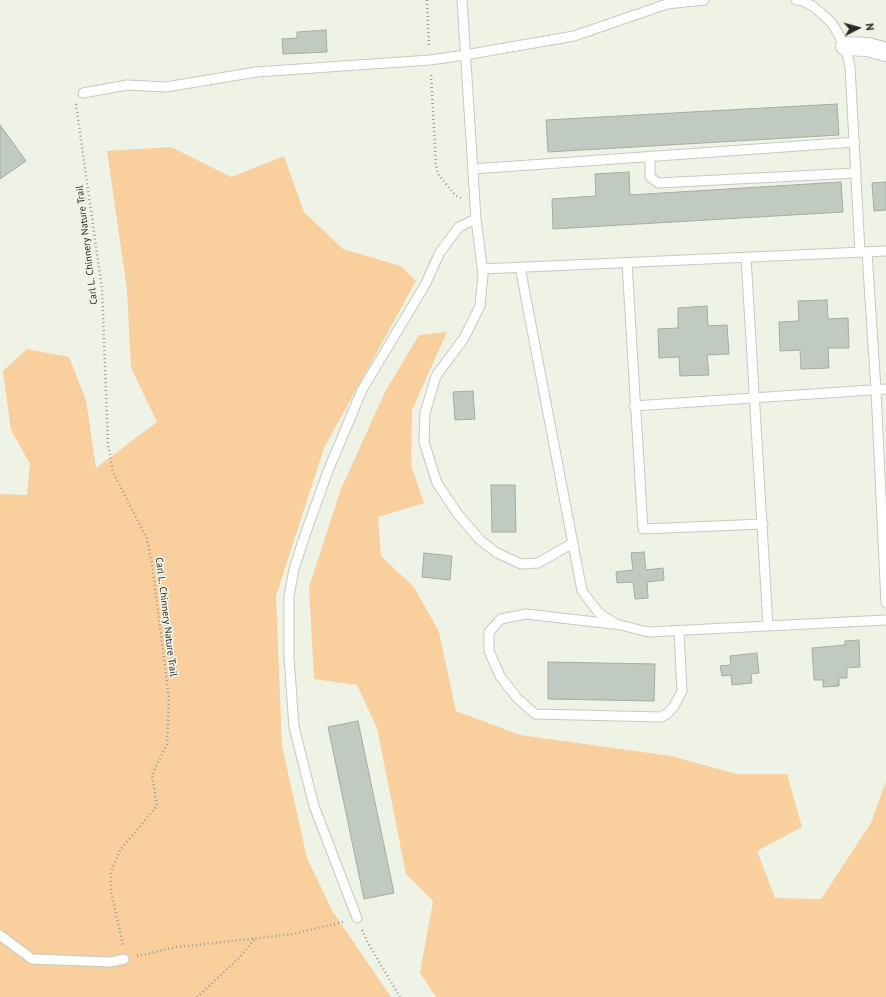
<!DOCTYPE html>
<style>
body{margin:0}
#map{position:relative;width:886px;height:997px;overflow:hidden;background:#eff3e6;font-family:"PT Sans",sans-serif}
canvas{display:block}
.north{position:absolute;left:838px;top:8px;width:40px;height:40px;-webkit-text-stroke:3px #eff3e6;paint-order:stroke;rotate:84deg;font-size:11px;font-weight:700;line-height:16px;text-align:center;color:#282924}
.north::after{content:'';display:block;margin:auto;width:14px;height:18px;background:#282924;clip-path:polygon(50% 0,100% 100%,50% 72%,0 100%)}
</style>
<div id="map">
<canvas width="886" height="997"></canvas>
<div class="north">N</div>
</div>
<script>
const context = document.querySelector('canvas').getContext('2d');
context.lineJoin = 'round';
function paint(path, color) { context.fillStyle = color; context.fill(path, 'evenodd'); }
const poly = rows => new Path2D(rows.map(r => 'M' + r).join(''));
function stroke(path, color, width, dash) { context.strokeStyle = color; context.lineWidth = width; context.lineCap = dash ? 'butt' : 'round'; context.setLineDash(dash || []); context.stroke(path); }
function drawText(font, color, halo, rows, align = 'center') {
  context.font = font + ' "PT Sans",sans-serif'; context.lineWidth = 3.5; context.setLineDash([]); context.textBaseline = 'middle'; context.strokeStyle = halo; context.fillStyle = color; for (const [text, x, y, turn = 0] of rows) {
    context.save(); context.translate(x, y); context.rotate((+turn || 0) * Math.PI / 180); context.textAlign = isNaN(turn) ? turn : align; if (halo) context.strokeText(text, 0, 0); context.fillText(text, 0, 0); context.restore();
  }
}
paint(poly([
 [171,147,231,177,284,156,304,212,343,249,401,266,416,281,324,448,276,596,282,746,307,858,333,912,391,997,0,997,0,494,27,495,30,464,11,430,3,371,27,349,69,357,86,400,96,468,157,422,131,368,127,290,107,151],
 [447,332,412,410,411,465,424,503,378,517,381,556,414,587,439,632,456,711,520,735,671,756,737,774,787,774,802,827,757,851,775,898,821,899,871,823,886,781,886,997,436,997,420,973,433,901,406,874,377,728,357,685,314,679,309,587,341,489,385,392,419,335]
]), '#f8cf9d');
const building = poly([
 [326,30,327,52,283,54,282,39,297,38,297,32,326,30],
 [837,104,839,135,548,152,546,120,837,104],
 [0,125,26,161,0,179,0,125],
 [629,172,630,195,841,182,843,212,553,229,552,199,596,196,595,174,629,172],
 [886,182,886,210,874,211,872,183,886,182],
 [827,300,828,319,848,318,849,348,828,348,829,368,801,369,800,350,780,351,779,322,799,321,798,301,827,300],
 [707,306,708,326,727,325,729,354,707,355,709,375,680,376,679,357,659,358,658,329,678,328,678,308,707,306],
 [473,391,475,419,455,420,453,392,473,391],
 [491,485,515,485,516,532,492,532,491,485],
 [644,552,646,570,663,568,664,580,647,582,648,598,635,599,633,582,617,583,616,572,633,570,631,553,644,552],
 [424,553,452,556,450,580,422,577,424,553],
 [859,640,860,667,847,668,847,678,839,678,839,686,823,687,823,680,814,680,812,648,845,645,845,641,859,640],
 [757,653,759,673,751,674,752,683,732,685,731,675,722,676,720,666,731,665,730,656,757,653],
 [548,662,655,664,654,701,548,699,548,662],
 [358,721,394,893,364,899,328,727,358,721]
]);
paint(building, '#c1cac0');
stroke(building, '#a3aca2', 1);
const service = poly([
 [462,0,476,219,483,275,480,306,464,338,436,376,425,413,424,442,437,483,457,513,480,540,497,553,521,564,538,563,573,543],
 [796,0,803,1,814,7,832,23,845,46,850,67,860,252],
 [83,93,127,85,166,87,256,72,430,60,465,55,574,36,667,4,704,0],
 [650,156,650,177,658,183,856,173],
 [473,169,855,142],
 [867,252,876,390,886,603],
 [746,257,768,626],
 [627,263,643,529,763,524],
 [520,267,582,591,599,613,616,624,648,632,886,620],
 [482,269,886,251],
 [634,406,886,389],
 [613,624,526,614,501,619,489,632,489,651,500,676,517,698,535,714,661,717,668,713,674,706,682,691,679,631],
 [357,918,314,806,294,727,289,657,289,596,294,569,306,532,328,471,362,390,425,285,440,252,459,227,476,219],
 [0,935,32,959,110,962,124,959]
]);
const minor = poly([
 [845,46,868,47,886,52]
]);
stroke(service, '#c6cabe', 11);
stroke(minor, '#c6cabe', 20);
stroke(poly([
 [427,0,429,46],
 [431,75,436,165,438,174,455,195,461,198],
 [76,104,102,289,108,444,113,472,147,539,152,564,169,698,167,744,152,775,157,806,120,850,111,872,111,891,123,945],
 [362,930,368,943,400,997],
 [137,956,177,947,294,934,343,922],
 [197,997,238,959,255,939]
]), '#9b9e94', 2.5, [1, 3]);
stroke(service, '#fff', 9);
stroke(minor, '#fff', 18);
drawText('10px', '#282924', '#eff3e6', [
 ["Carl L. Chinnery Nature Trail",87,245,-97],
 ["Carl L. Chinnery Nature Trail",166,617,83]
]);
</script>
